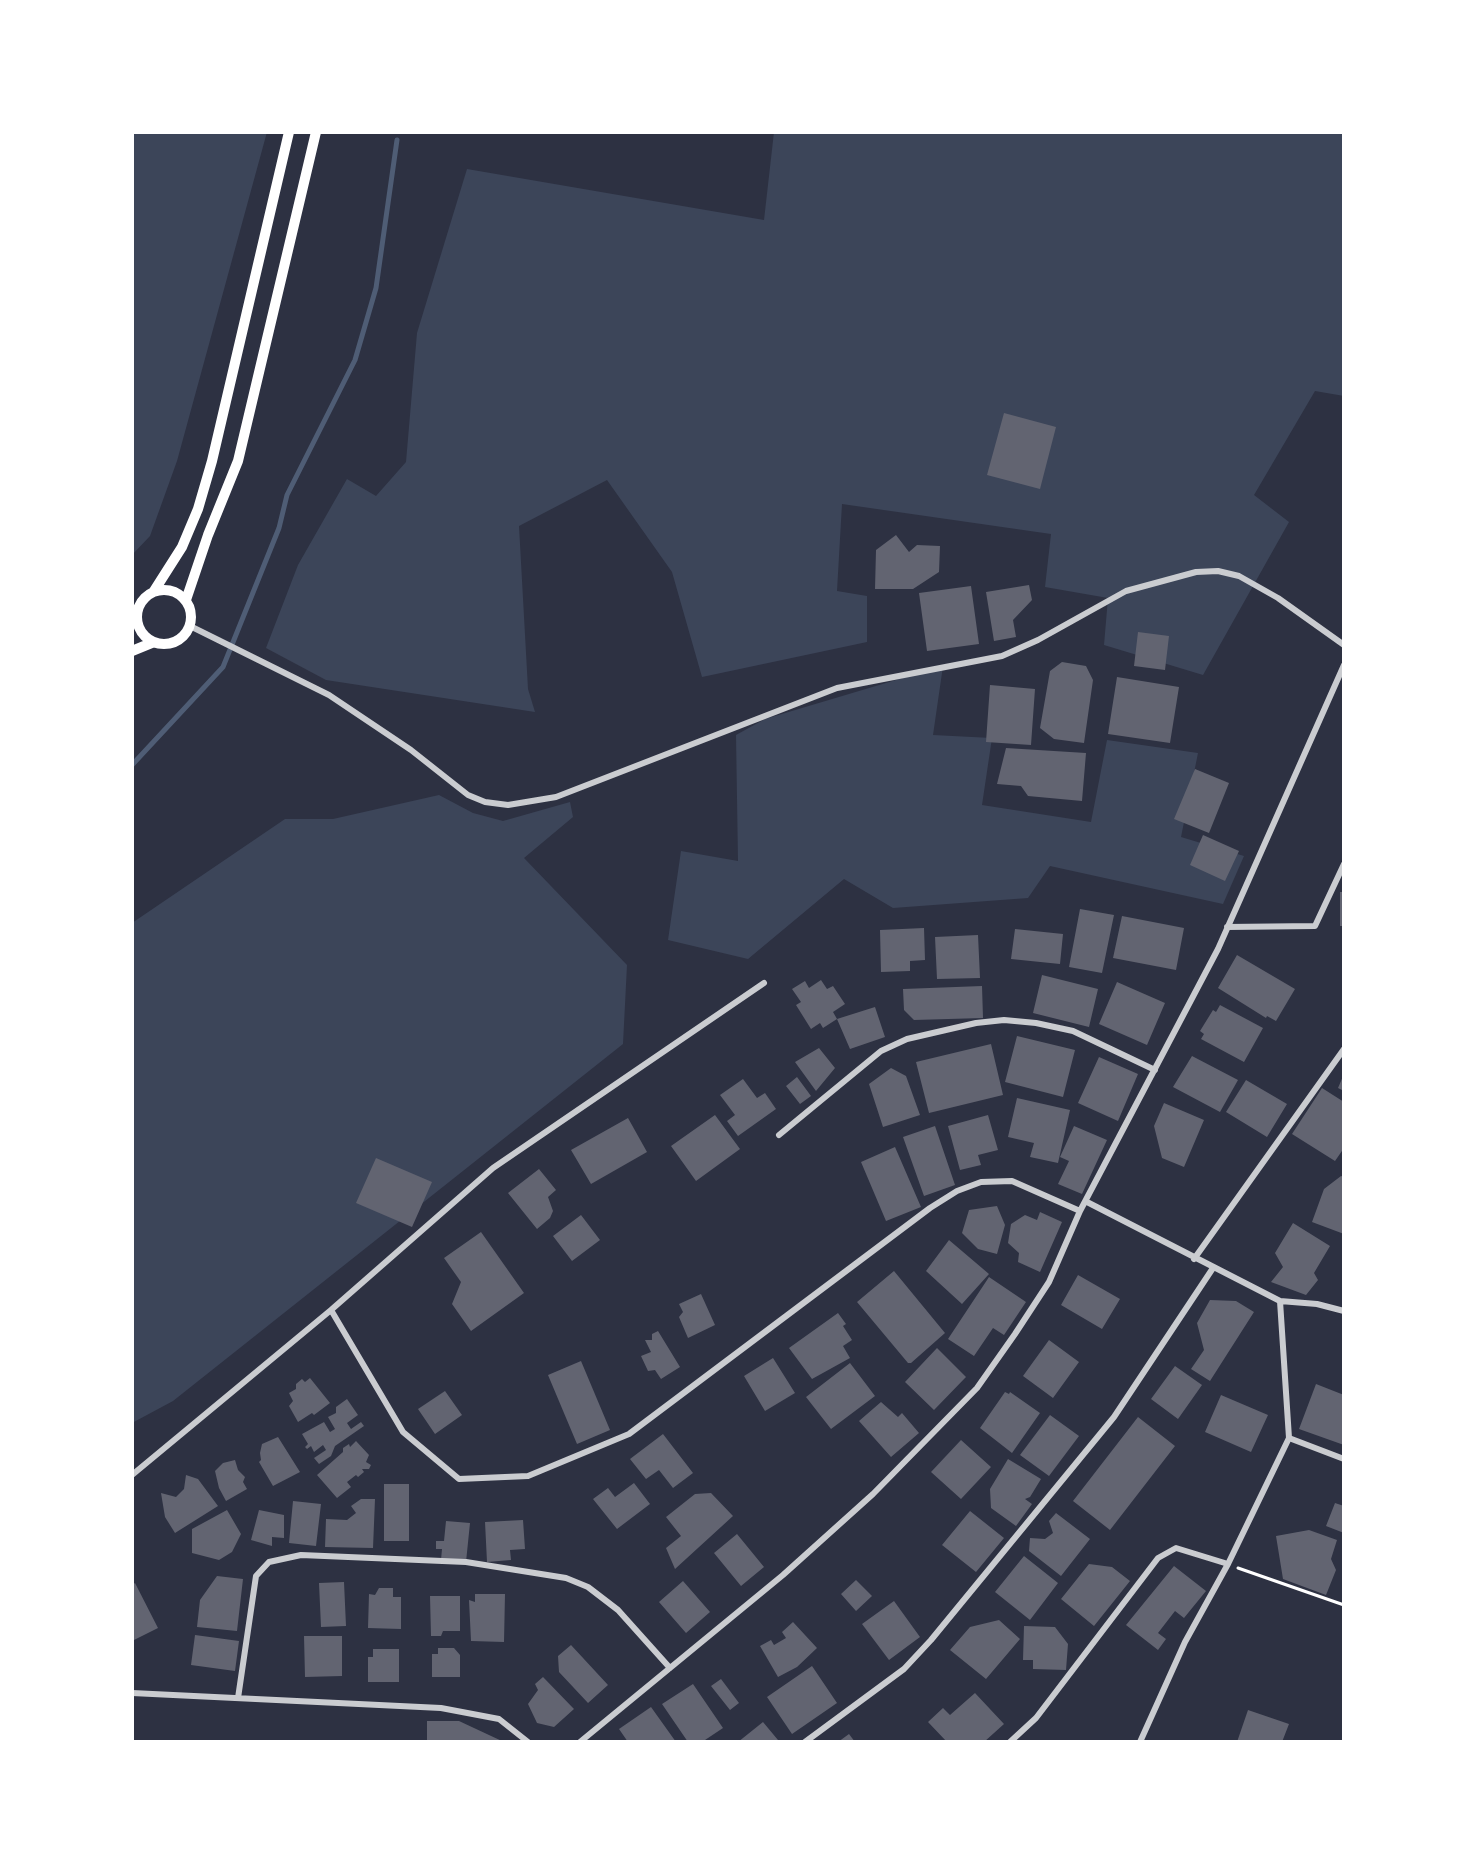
<!DOCTYPE html>
<style>
body{margin:0}
#map{position:relative;width:1476px;height:1874px;overflow:hidden;background:#2d3142;font-family:"Roboto Condensed",sans-serif}
canvas{display:block}
.frame{position:absolute;inset:0;border:134px solid #fff;pointer-events:none}
</style>
<div id="map">
<canvas width="1476" height="1874"></canvas>
<div class="frame"></div>
</div>
<script>
const context = document.querySelector('canvas').getContext('2d');
context.lineJoin = 'round';
function paint(path, color) { context.fillStyle = color; context.fill(path, 'evenodd'); }
const poly = rows => new Path2D(rows.map(r => 'M' + r).join(''));
function stroke(path, color, width, dash) { context.strokeStyle = color; context.lineWidth = width; context.lineCap = dash ? 'butt' : 'round'; context.setLineDash(dash || []); context.stroke(path); }
paint(poly([
 [132,132,267,132,177,461,150,536,132,555],
 [774,132,1344,132,1344,396,1315,391,1254,495,1289,522,1203,675,1104,645,1108,598,1045,587,1051,534,842,504,837,591,867,596,867,642,702,677,672,572,607,480,519,526,528,689,535,712,326,680,266,648,298,565,347,479,376,496,406,462,417,333,467,169,764,220],
 [943,666,933,735,992,738,982,805,1091,822,1107,740,1198,753,1181,837,1244,856,1223,904,1050,866,1028,898,893,908,844,879,748,959,668,940,681,851,738,861,736,735,765,719],
 [439,795,473,813,503,821,570,802,573,817,524,858,627,965,623,1044,173,1401,132,1423,132,923,285,819,333,819]
]), '#3c4559');
stroke(poly([
 [132,765,223,667,279,528,287,495,355,360,376,288,397,140]
]), '#4f5d75', 5);
paint(poly([
 [1004,413,1056,427,1040,489,987,475],
 [896,535,909,552,917,545,940,546,939,572,913,589,875,589,876,550],
 [1029,585,1032,600,1013,620,1016,637,994,641,986,592],
 [971,586,979,644,927,651,919,593],
 [1138,632,1169,636,1165,670,1134,666],
 [1062,662,1086,666,1093,680,1084,743,1054,739,1040,728,1050,671],
 [1117,677,1179,687,1170,743,1108,734],
 [990,685,1035,689,1031,745,986,742],
 [1006,748,1086,753,1082,801,1028,796,1021,786,997,784],
 [1195,769,1229,783,1209,833,1174,819],
 [1203,835,1239,851,1225,881,1190,865],
 [1340,892,1344,892,1344,926,1340,926],
 [1080,909,1114,915,1102,973,1069,967],
 [1122,916,1184,928,1176,970,1113,958],
 [924,928,925,960,910,961,910,971,881,972,880,930],
 [1015,929,1063,934,1060,964,1011,959],
 [978,935,980,978,937,979,935,937],
 [1237,955,1295,989,1276,1021,1267,1016,1266,1018,1218,988],
 [1042,975,1098,989,1089,1027,1033,1013],
 [821,980,827,989,833,986,845,1004,833,1012,837,1019,823,1028,820,1023,811,1029,796,1005,801,1002,792,989,805,981,809,988],
 [1117,982,1165,1003,1147,1045,1099,1024],
 [982,986,983,1018,914,1020,904,1010,903,989],
 [1220,1005,1263,1028,1244,1062,1201,1039,1204,1034,1200,1031,1213,1010,1216,1012],
 [875,1007,885,1037,850,1049,837,1019],
 [1017,1036,1075,1050,1063,1097,1005,1082],
 [991,1044,1003,1095,929,1113,916,1062],
 [819,1048,835,1068,816,1091,795,1062],
 [1192,1056,1238,1080,1220,1112,1173,1087],
 [1099,1057,1138,1074,1118,1121,1078,1103],
 [891,1068,906,1076,920,1115,883,1127,869,1084],
 [1344,1074,1344,1091,1338,1088],
 [797,1077,811,1096,800,1104,786,1086],
 [743,1079,757,1098,765,1093,776,1109,738,1136,727,1121,735,1115,720,1095],
 [1246,1080,1287,1104,1267,1137,1226,1112],
 [1322,1088,1344,1102,1344,1148,1335,1161,1292,1134],
 [1017,1098,1070,1110,1058,1163,1030,1157,1034,1143,1008,1137],
 [1164,1103,1204,1120,1184,1167,1162,1158,1154,1126],
 [715,1115,740,1149,696,1181,671,1146],
 [988,1115,998,1150,978,1155,981,1165,960,1170,948,1126],
 [628,1118,647,1152,591,1184,571,1150],
 [935,1126,955,1185,924,1196,903,1137],
 [1074,1126,1107,1140,1082,1194,1058,1184,1069,1161,1060,1157],
 [895,1147,921,1207,886,1221,861,1162],
 [376,1158,432,1182,412,1227,356,1203],
 [539,1169,556,1190,548,1197,553,1211,550,1218,537,1229,508,1193],
 [1341,1176,1344,1177,1344,1234,1312,1222,1324,1189],
 [997,1206,1005,1225,997,1254,978,1249,962,1233,969,1210],
 [1040,1212,1062,1222,1040,1272,1018,1262,1019,1253,1008,1243,1011,1224,1025,1215,1037,1220],
 [581,1215,600,1240,572,1261,553,1236],
 [1293,1223,1330,1246,1314,1273,1318,1280,1306,1295,1271,1282,1283,1267,1275,1253],
 [481,1232,524,1293,471,1331,452,1304,461,1282,444,1258],
 [949,1240,989,1274,962,1304,926,1271],
 [894,1271,945,1333,911,1363,908,1363,857,1302],
 [1078,1275,1120,1299,1102,1329,1061,1305],
 [989,1277,1026,1302,1004,1335,993,1328,974,1356,948,1339],
 [701,1294,715,1325,688,1338,679,1317,683,1312,679,1304],
 [1210,1300,1236,1301,1254,1312,1210,1381,1191,1369,1204,1350,1197,1323],
 [838,1313,846,1324,843,1326,852,1340,843,1346,850,1358,812,1379,789,1348],
 [658,1331,680,1367,661,1379,655,1370,648,1371,641,1356,651,1352,645,1340,652,1340,652,1334],
 [1049,1340,1079,1362,1053,1398,1023,1376],
 [937,1348,966,1377,934,1410,905,1382],
 [773,1358,795,1393,765,1411,744,1376],
 [581,1361,610,1430,577,1444,548,1375],
 [850,1363,875,1396,831,1429,806,1397],
 [1175,1366,1202,1385,1178,1419,1151,1399],
 [310,1378,330,1403,314,1415,312,1413,298,1422,289,1406,293,1401,289,1393,296,1389,296,1384,302,1379,305,1382],
 [1316,1384,1344,1395,1344,1445,1299,1429],
 [445,1391,462,1415,435,1434,418,1409],
 [1005,1392,1009,1394,1010,1392,1040,1413,1012,1453,980,1428],
 [1221,1395,1268,1415,1251,1452,1205,1432],
 [347,1399,358,1415,347,1423,351,1429,361,1422,364,1426,335,1446,331,1456,319,1464,314,1458,326,1450,323,1445,314,1452,311,1446,307,1449,305,1447,308,1444,302,1434,324,1422,330,1432,335,1429,328,1417,336,1413,336,1407],
 [881,1402,898,1417,902,1413,919,1433,891,1457,859,1421],
 [1050,1415,1079,1436,1049,1476,1020,1455],
 [1138,1417,1175,1446,1110,1530,1073,1501],
 [663,1434,693,1473,673,1488,659,1470,646,1479,630,1459],
 [278,1437,300,1472,273,1486,259,1462,261,1460,260,1453,262,1444],
 [961,1440,991,1467,961,1499,931,1472],
 [356,1441,369,1455,366,1462,371,1465,369,1469,362,1469,364,1472,358,1477,356,1475,347,1482,351,1487,337,1498,317,1475,343,1452,343,1448,349,1444,350,1447],
 [1008,1459,1041,1479,1030,1497,1025,1499,1032,1504,1016,1526,991,1508,990,1489],
 [235,1460,238,1470,245,1477,243,1482,247,1489,226,1501,219,1488,215,1471,223,1463],
 [186,1475,198,1479,218,1506,175,1533,165,1517,161,1493,176,1497,184,1489],
 [634,1483,650,1504,617,1529,593,1499,608,1488,615,1497],
 [384,1484,409,1484,409,1541,384,1541],
 [711,1493,733,1516,675,1569,666,1548,681,1536,666,1517,695,1494],
 [361,1499,375,1499,373,1548,325,1547,326,1519,347,1520,356,1513,351,1506],
 [293,1501,321,1504,316,1546,289,1543],
 [1335,1503,1344,1506,1344,1533,1326,1526],
 [227,1510,241,1534,232,1552,219,1560,192,1553,192,1529],
 [259,1510,284,1515,284,1538,272,1537,272,1546,251,1540],
 [970,1511,1004,1538,976,1572,942,1545],
 [1056,1513,1090,1539,1061,1576,1029,1551,1030,1538,1045,1539,1053,1533,1049,1521],
 [523,1520,525,1549,510,1550,511,1560,487,1562,485,1522],
 [446,1521,470,1523,466,1562,441,1560,442,1549,436,1549,436,1541,444,1541],
 [1309,1530,1337,1540,1331,1559,1336,1570,1326,1595,1283,1579,1276,1536],
 [737,1534,764,1567,741,1586,714,1553],
 [1024,1556,1058,1583,1030,1620,995,1592],
 [1089,1564,1112,1567,1130,1581,1094,1626,1061,1599],
 [1174,1566,1206,1591,1184,1618,1175,1611,1158,1633,1166,1639,1158,1650,1126,1625],
 [217,1576,243,1579,237,1631,197,1627,200,1600],
 [856,1580,872,1596,856,1611,841,1594],
 [683,1581,710,1612,686,1633,659,1602],
 [344,1582,346,1626,321,1627,319,1583],
 [135,1583,158,1628,132,1641,132,1585],
 [379,1588,393,1588,393,1597,401,1597,401,1629,368,1628,369,1594,375,1595],
 [475,1594,505,1594,504,1642,471,1641,469,1600,475,1602],
 [430,1596,460,1596,460,1631,443,1631,441,1636,431,1636],
 [894,1601,920,1637,889,1660,862,1624],
 [999,1620,1020,1639,986,1679,950,1650,970,1627],
 [793,1622,817,1648,797,1667,778,1677,760,1646,771,1640,774,1645,786,1638,782,1632],
 [1024,1626,1055,1627,1068,1644,1066,1670,1033,1669,1033,1660,1023,1660],
 [195,1635,239,1641,235,1671,191,1665],
 [304,1636,342,1636,342,1676,305,1677],
 [571,1645,608,1685,588,1703,559,1672,558,1656],
 [438,1648,454,1648,460,1655,460,1677,432,1677,432,1654,438,1654],
 [373,1649,399,1649,399,1682,368,1682,368,1657,373,1657],
 [812,1666,837,1703,792,1734,767,1697],
 [543,1677,574,1709,554,1727,537,1723,528,1704,538,1690,535,1684],
 [721,1679,739,1703,730,1710,711,1686],
 [693,1684,723,1728,702,1742,688,1742,662,1704],
 [975,1693,1004,1724,984,1742,947,1742,928,1722,943,1708,950,1715],
 [651,1707,676,1742,628,1742,619,1729],
 [1248,1710,1289,1724,1282,1742,1237,1742],
 [427,1721,459,1721,504,1742,427,1742],
 [763,1722,778,1740,775,1742,738,1742],
 [849,1734,855,1742,838,1742]
]), '#626471');
stroke(poly([
 [1238,1568,1344,1605]
]), '#fff', 3);
stroke(poly([
 [190,626,329,695,411,750,468,795,485,802,508,805,556,797,837,688,1002,656,1038,640,1126,591,1196,572,1218,571,1239,576,1278,598,1344,645],
 [1227,927,1315,926,1344,864],
 [779,1135,881,1051,907,1039,976,1023,1004,1020,1036,1023,1073,1031,1155,1070],
 [1087,1202,1280,1301,1317,1304,1344,1311],
 [1194,1259,1344,1049],
 [331,1310,403,1432,459,1479,528,1476,629,1434,930,1208,957,1191,981,1182,1012,1181,1080,1211],
 [1289,1438,1344,1459],
 [132,1475,331,1310,493,1168,764,983],
 [132,1693,441,1708,499,1719,528,1742],
 [238,1698,256,1576,269,1562,301,1555,466,1562,566,1578,588,1587,618,1610,670,1668],
 [580,1742,783,1575,873,1494,977,1388,1015,1334,1049,1282,1080,1211,1218,949,1344,665],
 [805,1742,904,1669,931,1640,1114,1417,1213,1268],
 [1010,1742,1036,1718,1158,1558,1176,1548,1228,1564],
 [1140,1742,1185,1642,1228,1564,1289,1438,1280,1301]
]), '#caccd0', 6);
stroke(poly([
 '137 617a27 27 0 1 1 54 0a27 27 0 1 1-54 0Z',
 [154,591,182,547,198,509,212,461,289,132],
 [186,600,208,535,238,461,316,132],
 [132,651,154,642]
]), '#fff', 10);
</script>
